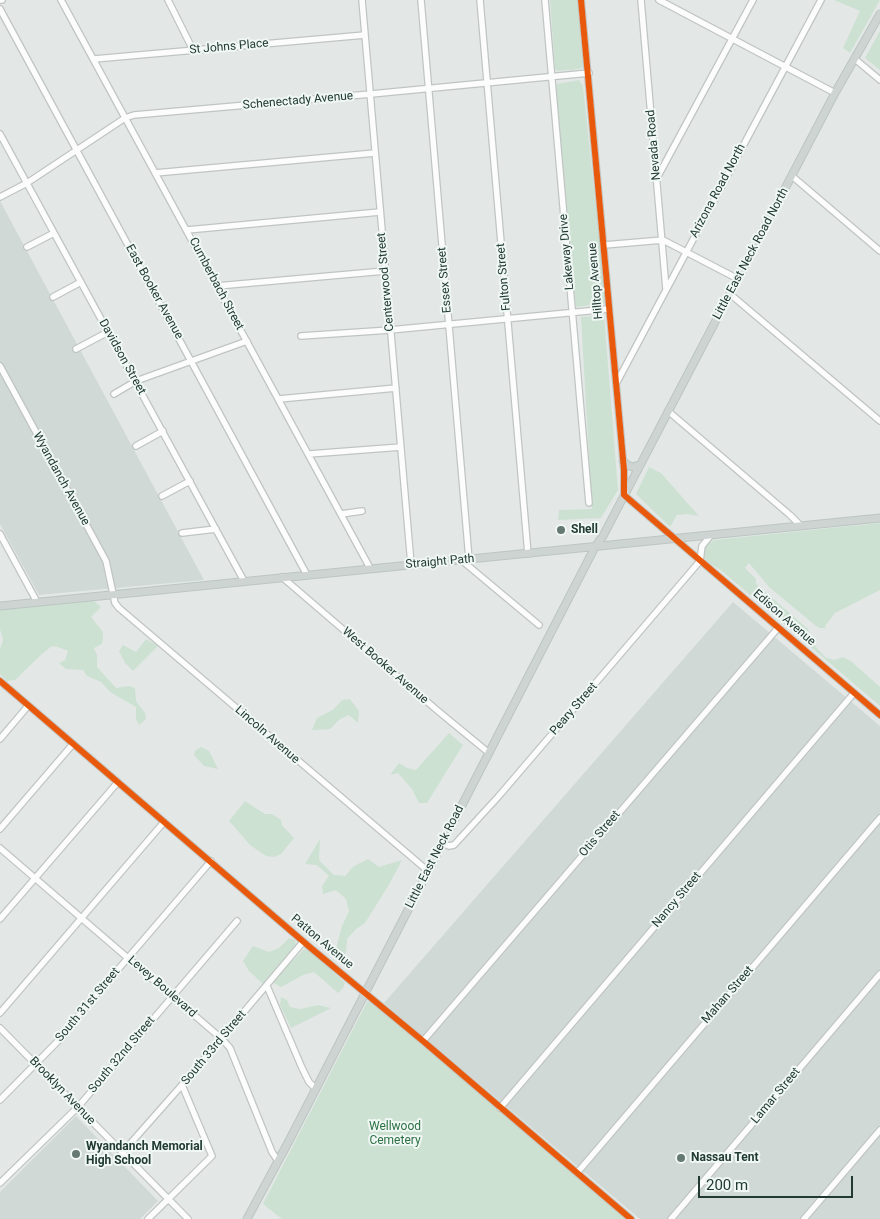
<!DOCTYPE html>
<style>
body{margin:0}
#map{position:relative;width:880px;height:1219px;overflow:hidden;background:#e3e8e6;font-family:Roboto,sans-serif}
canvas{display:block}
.scale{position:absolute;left:698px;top:1176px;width:155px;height:22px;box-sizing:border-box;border:2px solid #213b33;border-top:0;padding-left:6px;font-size:15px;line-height:18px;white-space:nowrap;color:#213b33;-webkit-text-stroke:4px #f0f7f4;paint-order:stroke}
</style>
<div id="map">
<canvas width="880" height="1219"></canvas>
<div class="scale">200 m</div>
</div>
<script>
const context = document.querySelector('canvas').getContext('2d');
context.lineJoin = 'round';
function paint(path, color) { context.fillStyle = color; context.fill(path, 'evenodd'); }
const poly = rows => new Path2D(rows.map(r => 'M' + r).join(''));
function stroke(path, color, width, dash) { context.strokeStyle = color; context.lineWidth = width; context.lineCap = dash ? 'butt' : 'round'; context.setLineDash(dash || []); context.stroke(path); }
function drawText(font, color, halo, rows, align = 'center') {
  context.font = font + ' Roboto,sans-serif'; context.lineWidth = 4; context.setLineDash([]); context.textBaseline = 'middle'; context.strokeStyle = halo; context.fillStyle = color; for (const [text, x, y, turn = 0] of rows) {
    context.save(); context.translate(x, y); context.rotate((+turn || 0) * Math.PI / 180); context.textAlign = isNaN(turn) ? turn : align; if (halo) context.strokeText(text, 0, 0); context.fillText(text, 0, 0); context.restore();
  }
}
paint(poly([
 [0,201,204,580,39,595,0,524],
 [733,602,880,726,880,1219,640,1219,384,1003],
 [76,1116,158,1201,140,1219,0,1219,0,1192]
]), '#d0d9d5');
paint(poly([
 [550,0,577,0,583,67,580,69,557,71,555,68],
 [834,0,880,0,850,53,843,48,860,11],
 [880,31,880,70,865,58],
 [579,80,583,86,606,303,576,307,556,91,557,84],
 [604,315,618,490,601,518,558,520,559,510,592,509,581,317],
 [649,467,661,473,699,516,687,514,677,515,670,527,636,494],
 [880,523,880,590,835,613,825,626,826,628,820,628,816,626,769,587,749,563,745,568,756,579,756,584,808,629,812,643,825,657,834,660,843,657,852,662,880,687,880,706,722,571,708,562,704,557,703,551,705,546,714,540],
 [92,599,101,607,91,617,103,632,103,639,102,644,94,648,97,655,97,667,116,688,129,686,135,688,136,701,145,713,146,719,139,725,136,719,136,707,110,692,101,682,87,676,83,670,66,669,59,663,65,660,68,651,58,647,52,646,42,654,15,680,7,681,0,674,0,649,3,640,0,629,0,610],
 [146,639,158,646,133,671,125,663,119,651,123,645,136,652],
 [350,699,359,711,358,723,349,715,340,719,330,729,312,730,317,718,334,709,342,700],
 [449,733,463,745,427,803,419,803,412,789,398,773,390,775,399,763,407,768,416,770],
 [201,747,209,751,218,769,204,766,194,755,195,751],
 [245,801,265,814,272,814,281,820,282,825,294,838,281,854,274,857,266,856,250,845,229,821],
 [320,839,319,860,334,875,345,876,354,866,368,859,379,867,402,860,390,883,365,923,356,929,347,939,346,952,342,964,335,953,342,926,349,911,346,899,336,890,323,894,322,886,329,876,317,865,305,864],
 [289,938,295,940,296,945,293,951,263,984,249,971,243,961,253,946,269,952,279,948],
 [304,949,309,950,341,979,345,983,343,988,338,993,314,972,303,975,281,987,272,982],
 [281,997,287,1000,290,1007,300,1009,318,1005,331,1008,291,1028,280,1005],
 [371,1001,594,1191,627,1219,282,1219,263,1204,367,1002]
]), '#cce1d2');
const minor = poly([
 [0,0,2,0],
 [61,0,370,568],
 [168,0,193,50],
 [362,0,411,564],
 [421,0,469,559],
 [480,0,528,554],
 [545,0,589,503],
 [581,0,624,470,624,495,880,715],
 [641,0,666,289],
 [659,0,835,93],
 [0,9,307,575],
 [94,59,365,35],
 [855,59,880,80],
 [0,134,244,581],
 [155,173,375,153],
 [792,176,880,251],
 [657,178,753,0],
 [0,197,27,183,125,118,134,115,371,94,589,73],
 [187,230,380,212],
 [604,245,663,240,738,279],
 [27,247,54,233],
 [217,286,385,271],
 [730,294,880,421],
 [53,297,81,282],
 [301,336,390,330,609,309],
 [76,349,108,332],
 [0,366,106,561,115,603,119,608,428,871],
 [617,382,821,0],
 [114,394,136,381,247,341],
 [279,399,396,388],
 [668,411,790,515,801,526],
 [136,446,163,431],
 [309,454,401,447],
 [162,496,190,481],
 [341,514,362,511],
 [182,533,216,529],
 [0,534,37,602],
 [460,559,539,625],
 [282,577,438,711,489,753],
 [0,681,312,949,423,1041,631,1219],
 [0,739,28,706],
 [0,829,73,744],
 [442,843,449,846,454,845,498,797,700,561,702,546,711,535],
 [0,848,222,1039,230,1048,272,1152,278,1161],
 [0,919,118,782],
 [267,986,302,1068,309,1082,316,1089],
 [0,1013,164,822],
 [0,1028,188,1219],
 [423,1041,778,628],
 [0,1100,62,1037,67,1029,211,861],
 [500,1108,854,693],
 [122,1153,182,1085,303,942],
 [577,1173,880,818],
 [0,1183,78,1107,237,921],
 [148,1219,212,1156,182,1085],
 [671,1219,880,974],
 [804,1219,880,1130]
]);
const major = poly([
 [623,461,627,465,633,467,639,465],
 [0,606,880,518],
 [247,1219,290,1139,595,547,603,536,835,93,880,14]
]);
stroke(minor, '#c0c5c3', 8);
stroke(major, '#bcc5c2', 9);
stroke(minor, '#fbfcfb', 5.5);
stroke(major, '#cdd4d2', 7);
stroke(poly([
 [581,0,624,470,624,495,880,715],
 [0,681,312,949,423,1041,631,1219]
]), '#e8590c', 6);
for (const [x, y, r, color] of [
 [561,530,5,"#657872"],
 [76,1154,5,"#657872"],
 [681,1158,5,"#657872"]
]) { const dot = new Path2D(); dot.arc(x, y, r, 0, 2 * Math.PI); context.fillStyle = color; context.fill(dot); stroke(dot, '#f0f7f4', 2); }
drawText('12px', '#213b33', '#f0f7f4', [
 ["St Johns Place",229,47,-5],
 ["Schenectady Avenue",298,101,-5],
 ["Nevada Road",654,145,-95],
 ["Arizona Road North",718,191,-62],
 ["Lakeway Drive",567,252,-95],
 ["Little East Neck Road North",751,254,-62],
 ["Fulton Street",504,277,-95],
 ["Essex Street",445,280,-95],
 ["Hilltop Avenue",596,281,-95],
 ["Centerwood Street",386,282,-95],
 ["Cumberbach Street",216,284,62],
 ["East Booker Avenue",154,292,61],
 ["Davidson Street",122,357,61],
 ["Wyandanch Avenue",61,479,61],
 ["Straight Path",440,562,-5],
 ["Edison Avenue",784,618,41],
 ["West Booker Avenue",385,666,41],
 ["Peary Street",574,709,-49],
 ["Lincoln Avenue",267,735,41],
 ["Otis Street",600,834,-50],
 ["Little East Neck Road",435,857,-63],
 ["Nancy Street",677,900,-50],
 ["Patton Avenue",322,942,40],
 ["Levey Boulevard",162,987,41],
 ["Mahan Street",728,995,-49],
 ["South 31st Street",88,1005,-50],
 ["South 33rd Street",214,1048,-50],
 ["South 32nd Street",122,1055,-50],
 ["Brooklyn Avenue",62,1091,46],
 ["Lamar Street",776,1096,-50]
]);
drawText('bold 12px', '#213b33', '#f0f7f4', [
 ["Shell",571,530],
 ["Wyandanch Memorial",86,1147],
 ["High School",86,1161],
 ["Nassau Tent",691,1158]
], 'left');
drawText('12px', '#2c7144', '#f0f7f4', [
 ["Wellwood",395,1127],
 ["Cemetery",395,1141]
]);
</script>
